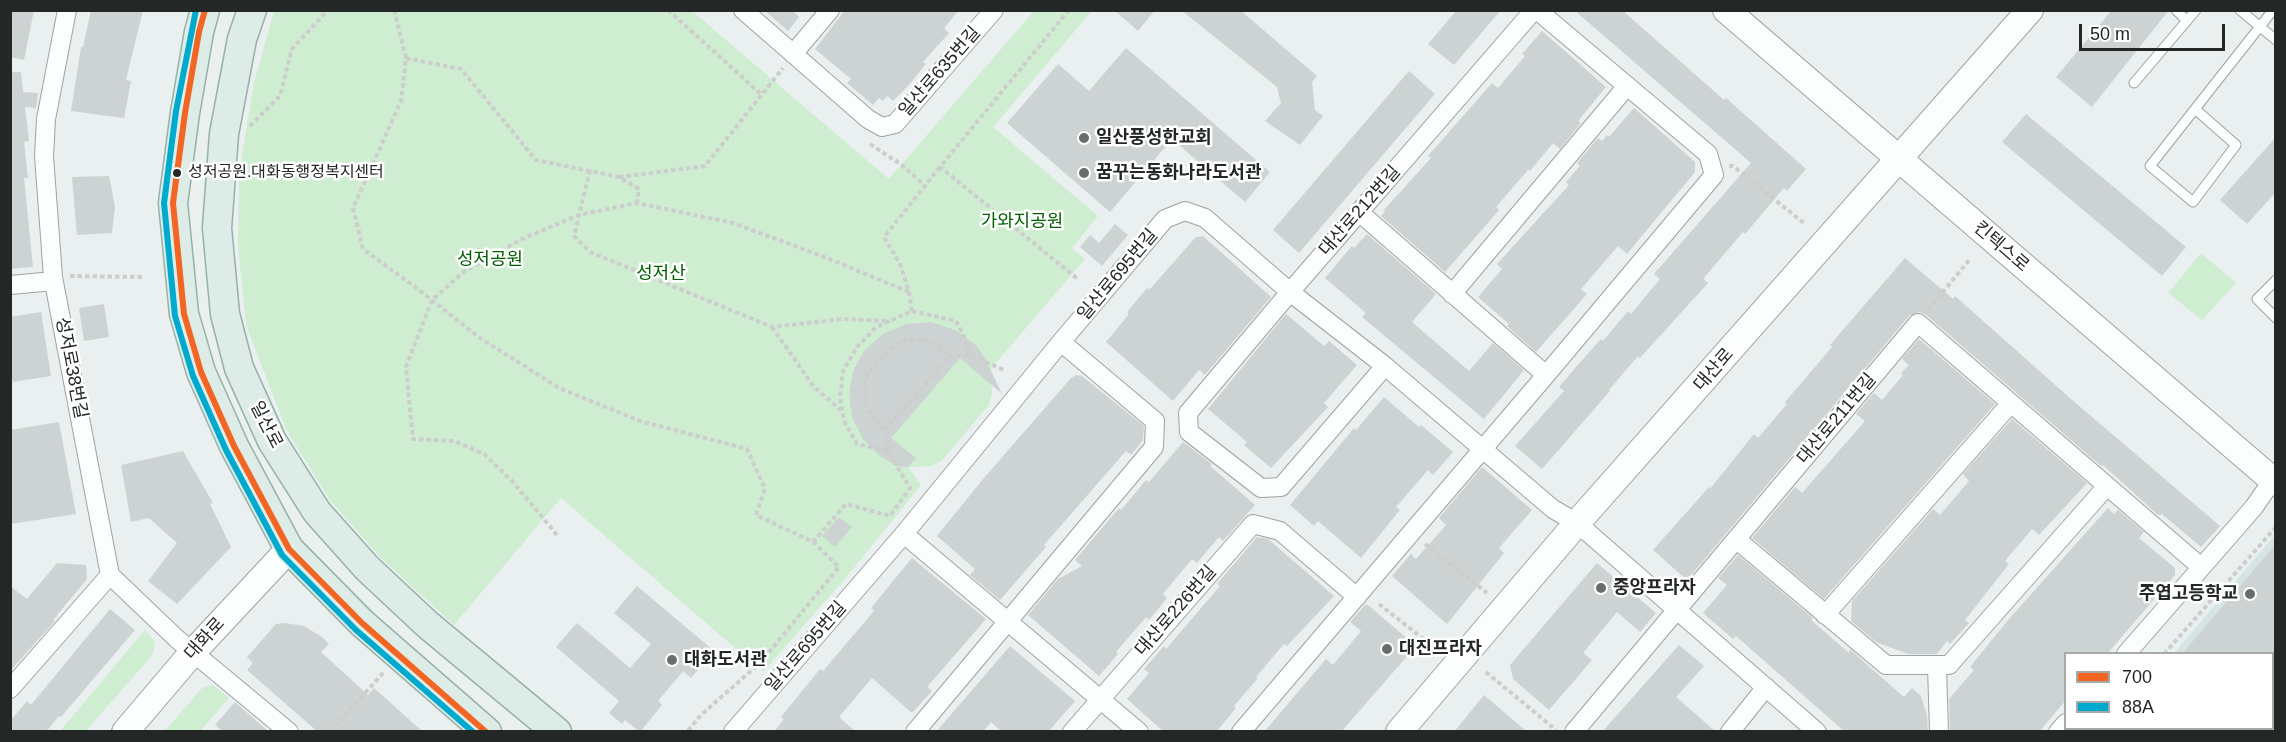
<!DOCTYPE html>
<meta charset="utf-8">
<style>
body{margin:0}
#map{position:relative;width:2286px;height:742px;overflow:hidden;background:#e9f0ef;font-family:Arial,sans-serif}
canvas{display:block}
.frame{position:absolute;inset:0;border:12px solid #232827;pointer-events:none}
.legend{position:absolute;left:2064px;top:652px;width:210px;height:78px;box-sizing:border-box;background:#fff;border:2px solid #a7a9a9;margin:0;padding:8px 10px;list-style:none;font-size:18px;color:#232827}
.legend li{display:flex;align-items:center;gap:12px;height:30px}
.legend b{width:30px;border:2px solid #a7a9a9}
.scale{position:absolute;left:2079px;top:24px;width:146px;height:27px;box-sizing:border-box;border:3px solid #232827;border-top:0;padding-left:8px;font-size:18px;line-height:21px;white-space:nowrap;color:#232827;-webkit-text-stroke:4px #fff;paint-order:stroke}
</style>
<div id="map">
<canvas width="2286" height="742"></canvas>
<div class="frame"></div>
<ul class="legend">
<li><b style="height:8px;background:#f26522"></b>700</li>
<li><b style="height:8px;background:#00a9ce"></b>88A</li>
</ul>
<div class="scale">50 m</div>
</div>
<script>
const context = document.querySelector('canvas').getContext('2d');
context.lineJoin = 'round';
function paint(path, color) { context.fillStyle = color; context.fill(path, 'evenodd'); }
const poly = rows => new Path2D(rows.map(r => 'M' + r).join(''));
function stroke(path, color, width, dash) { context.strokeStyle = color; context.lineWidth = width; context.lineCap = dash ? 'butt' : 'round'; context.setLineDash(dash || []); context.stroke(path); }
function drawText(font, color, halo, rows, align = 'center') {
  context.font = font + ' Arial,"Noto Sans KR",sans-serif'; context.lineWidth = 5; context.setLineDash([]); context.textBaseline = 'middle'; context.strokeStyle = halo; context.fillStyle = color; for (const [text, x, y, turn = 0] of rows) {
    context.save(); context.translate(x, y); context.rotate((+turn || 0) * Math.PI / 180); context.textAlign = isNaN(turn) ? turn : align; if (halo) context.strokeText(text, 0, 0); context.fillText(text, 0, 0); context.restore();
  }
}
paint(poly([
 [2275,535,2275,731,2106,732,2109,728,2272,728,2272,654,2174,653]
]), '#d6e5e4');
paint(poly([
 [274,11,692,11,889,179,1034,11,1092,11,993,127,1098,216,1072,248,1085,259,990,370,992,394,989,405,942,460,932,466,908,467,921,485,849,574,763,672,561,498,454,625,381,558,330,500,286,429,246,325,238,246,239,173,254,83],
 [2201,253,2236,283,2202,320,2168,293],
 [145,630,155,642,153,654,86,731,60,731],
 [213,685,229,698,200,731,165,731,203,687]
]), '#cfedd0');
paint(poly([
 [10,10,34,10,24,60,10,57],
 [91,10,143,10,126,80,131,81,124,118,71,111,81,47,83,47],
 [764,10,792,10,799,17,788,31],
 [845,10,959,10,944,28,949,33,923,62,926,64,909,85,893,101,887,96,883,101,879,98,873,105,847,83,851,79,815,49],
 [1114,10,1155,10,1138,31],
 [1181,10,1240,10,1317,76,1312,82,1315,110,1323,116,1300,145,1265,121,1281,103,1277,87],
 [1457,10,1501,10,1454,65,1428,44],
 [1574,10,1622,10,1724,100,1726,98,1806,169,1787,191,1784,188,1745,234,1743,232,1703,279,1708,283,1640,358,1638,356,1609,390,1610,391,1542,469,1515,446,1564,391,1559,387,1576,367,1601,339,1603,341,1628,311,1631,314,1660,279,1654,274,1751,163],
 [2112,10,2169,10,2092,107,2056,77],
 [1542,31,1606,87,1578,121,1581,123,1560,149,1553,143,1530,171,1528,170,1496,207,1499,210,1445,272,1381,216,1385,212,1383,211,1431,158,1428,156,1492,83,1498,88,1525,56,1522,54],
 [1126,48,1270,172,1245,202,1172,139,1110,212,1007,123,1058,64,1089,91],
 [1409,71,1435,94,1299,253,1273,230],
 [10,72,21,72,23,92,38,93,36,108,25,107,29,141,24,142,28,178,24,178,33,267,10,269],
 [1634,108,1695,162,1695,172,1627,254,1618,246,1581,289,1587,294,1536,352,1507,326,1509,324,1478,297,1502,269,1497,264,1569,185,1566,182,1580,166,1577,163,1598,138,1602,141,1607,135,1609,137],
 [2026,114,2186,247,2162,276,2002,142],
 [2276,137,2276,192,2247,224,2220,200],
 [109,176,115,207,112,233,77,235,72,177],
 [1115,224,1128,235,1102,266,1080,247,1090,235,1099,243],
 [1367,234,1436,294,1412,322,1469,371,1493,343,1524,370,1484,419,1362,317,1366,313,1325,278,1352,246,1354,248],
 [1203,236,1271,297,1205,375,1199,370,1173,401,1106,342,1129,314,1127,312,1147,288,1149,290,1196,237],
 [1905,258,1953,299,1955,296,2071,399,2220,526,2201,547,2162,514,2158,515,2103,465,2101,466,1925,314,1919,312,1909,316,1687,580,1653,550,1709,487,1710,489,1754,434,1758,438,1787,404,1785,402,1832,347,1830,345],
 [104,304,109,337,84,341,79,308],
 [41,312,51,376,13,382,10,368,10,317],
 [1286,314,1324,346,1329,341,1357,365,1324,403,1328,407,1271,468,1244,445,1247,442,1208,409],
 [931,322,955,330,976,345,985,358,1002,394,960,358,891,438,916,458,908,467,897,466,880,456,863,439,852,417,849,395,853,371,864,351,883,334,906,324],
 [1919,339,1995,404,1824,599,1752,538,1795,487,1802,493,1865,421,1856,414,1874,393,1882,400,1903,375,1901,373,1909,365,1902,359],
 [1076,375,1082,376,1144,426,1143,440,1131,455,1126,451,1044,545,1046,547,1000,600,970,575,975,569,937,536,984,478,1071,378],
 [1384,397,1419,427,1421,425,1453,452,1433,475,1428,470,1396,507,1400,510,1361,558,1318,521,1314,526,1290,505,1354,428,1356,430],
 [2012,419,2087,483,2039,535,2032,529,2005,561,2009,564,1965,620,1969,623,1950,644,1947,641,1937,654,1908,654,1876,642,1851,621,1852,601,1933,509,1940,515,1969,481,1963,474],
 [59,422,76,514,10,524,10,430],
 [1183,442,1212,464,1210,466,1255,505,1223,541,1219,537,1197,563,1192,559,1163,594,1167,598,1149,620,1146,617,1116,652,1118,654,1099,676,1028,615,1058,579,1082,566,1075,560,1119,508,1121,510,1146,480,1149,482],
 [183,451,213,503,210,504,231,547,177,604,148,581,177,543,149,518,131,522,121,465],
 [1482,467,1532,510,1499,548,1504,553,1447,624,1392,576,1411,554,1416,559,1446,525,1439,518],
 [2108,508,2114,514,2118,510,2144,532,2139,538,2175,568,2175,575,2107,654,2066,654,2066,700,2039,732,1950,732,1949,699,1974,670,1970,667,2009,619],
 [839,517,852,527,835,547,822,536],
 [1257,537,1268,539,1334,596,1287,646,1284,644,1256,677,1258,678,1234,706,1236,708,1216,732,1164,732,1127,699,1149,673,1144,669,1164,646,1166,649,1220,586,1217,584],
 [2276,544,2276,654,2182,654],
 [1738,555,1813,618,1811,620,1849,653,1850,649,1864,662,1904,697,1912,688,1921,696,1927,716,1928,732,1845,732,1736,636,1733,639,1703,613,1727,585,1718,578],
 [912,558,986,619,927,687,932,691,912,713,872,678,839,717,856,732,774,732,784,719,781,717,820,669,823,671,874,611,871,608],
 [57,563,86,565,87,579,53,620,55,621,10,671,10,586,27,599],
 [1597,563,1656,613,1640,632,1617,612,1583,653,1592,660,1549,710,1513,679,1510,665],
 [637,586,714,651,691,678,683,671,658,701,662,705,640,732,625,720,622,724,609,713,619,701,556,647,577,623,630,668,651,644,614,613],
 [1365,605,1368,605,1416,646,1341,732,1264,732,1326,659,1333,665,1361,631,1350,622],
 [110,609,135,630,61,717,59,716,46,732,10,732,10,721,27,701,31,705],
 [285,623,304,626,322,637,329,644,321,652,368,695,374,688,423,732,318,732,247,670,253,663,247,657,276,624],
 [1679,645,1704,666,1676,697,1716,732,1602,732],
 [1010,646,1075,701,1048,732,1002,732,991,722,983,732,936,732],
 [1484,695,1527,732,1454,732],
 [235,702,236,703,269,732,223,732,215,725]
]), '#cdd2d2');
const lane = poly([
 [2176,10,2187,21],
 [2240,10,2276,40],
 [2134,83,2196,10],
 [2195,109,2236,145,2193,202,2150,166,2273,10],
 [2276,280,2257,299,2276,318]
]);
const street = poly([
 [743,10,868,119,882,127,895,124,994,10],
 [793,54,830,10],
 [1359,212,1546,375],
 [10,285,54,281],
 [1452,294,1627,86],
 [1385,366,1281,487,1261,488,1189,432,1188,413,1290,292,1534,10],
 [904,534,1139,732],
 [1736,539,1886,665,1949,665,2107,486],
 [110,575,177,639,289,732],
 [1825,615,2011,403],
 [2126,654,2254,507,2272,481],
 [1937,666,1939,732],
 [10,689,110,575,53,277,44,156,46,119,67,10],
 [733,732,904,534,1061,342,1165,219,1185,211,1205,218,1290,292,1385,366,1553,509,1577,523,1817,732],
 [915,732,1154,447,1155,421,1061,342],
 [1072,732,1253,524,1280,531,1357,597],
 [1241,732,1546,375,1714,175,1708,154,1537,10],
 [1574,732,1918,323,2201,567],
 [1730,732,1766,687],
 [2058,732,2066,723]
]);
const secondary = poly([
 [1726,10,2276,483],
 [125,732,193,652,289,549],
 [1399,732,1577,523,2030,10]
]);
const primary = poly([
 [205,10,199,32,185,113,173,203,184,314,201,372,234,446,289,549,362,623,487,732],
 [252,10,242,39,224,134,217,228,225,314,239,368,272,441,317,512,367,568,428,625,557,732]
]);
stroke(lane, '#9ea3a3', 11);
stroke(street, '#9ea3a3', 20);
stroke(secondary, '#9ea3a3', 28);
stroke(primary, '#96b1a9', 31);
stroke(poly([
 [394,10,406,58,401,101,353,208,363,249,415,287,480,338,559,388,640,421,747,449,765,489,756,515,813,542,839,567,761,662,701,715,687,732],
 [668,10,761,94],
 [1069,10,940,167,1079,280],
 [406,58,461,69,536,160,619,177,639,189,637,203],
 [250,126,280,96,292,49,328,10],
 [870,144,902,165,924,185],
 [1729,166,1733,166,1805,224],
 [590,170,574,236,590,252,772,327,843,319,890,321],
 [619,177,705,166,783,68],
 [70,276,144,277],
 [1928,310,1970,259],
 [912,311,909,292,900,264,884,237,940,167],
 [772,327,814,387,842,411],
 [885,430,873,420,866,403,864,383,873,365,887,351,904,340,925,339,938,345,950,356],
 [887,450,857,444,844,421,840,397,843,371,857,347,876,327,912,311,956,321,964,336,969,355],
 [557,535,512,481,484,454,454,441,413,439,406,367,432,300,465,271,522,239,579,215,637,203,733,223,827,258,909,292],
 [813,542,846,504,890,516,910,488,887,450,885,430,950,356,969,355,1004,370],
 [1425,544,1487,593],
 [1379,604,1440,652],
 [2164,654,2276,527],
 [1486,672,1556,730],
 [330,732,384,672],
 [2095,732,2098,728]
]), '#cccece', 4, [4.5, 3]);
stroke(lane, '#fcfdfd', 9);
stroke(street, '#fcfdfd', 18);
stroke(secondary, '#fcfdfd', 26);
stroke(primary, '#ddece7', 28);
stroke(poly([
 [205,10,199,32,185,113,173,203,184,314,201,372,234,446,289,549,362,623,486,732]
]), '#f26522', 6);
stroke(poly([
 [196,10,176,111,164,203,175,316,193,376,226,450,282,555,356,630,473,732]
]), '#00a9ce', 6);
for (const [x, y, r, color] of [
 [1084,138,6,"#686e6d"],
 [177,173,5,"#232827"],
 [1084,173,6,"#686e6d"],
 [1601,588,6,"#686e6d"],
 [2250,594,6,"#686e6d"],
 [1387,649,6,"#686e6d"],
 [672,660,6,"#686e6d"]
]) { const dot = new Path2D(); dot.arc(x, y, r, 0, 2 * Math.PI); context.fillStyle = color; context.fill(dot); stroke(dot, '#fff', 2); }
drawText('16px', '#232827', '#fff', [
 ["성저공원.대화동행정복지센터",188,173]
], 'left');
drawText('18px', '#232827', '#fff', [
 ["일산로635번길",940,72,-49],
 ["대산로212번길",1360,211,-49],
 ["킨텍스로",2001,247,41],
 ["일산로695번길",1118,275,-50],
 ["성저로38번길",71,368,79],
 ["대산로",1714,370,-49],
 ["대산로211번길",1837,419,-50],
 ["일산로",266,425,63],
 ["대산로226번길",1176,611,-49],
 ["대화로",205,639,-48],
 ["일산로695번길",806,647,-49]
]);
drawText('bold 18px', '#232827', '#fff', [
 ["일산풍성한교회",1096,138],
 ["꿈꾸는동화나라도서관",1096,173],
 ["중앙프라자",1613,588],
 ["주엽고등학교",2238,594,"right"],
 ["대진프라자",1399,649],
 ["대화도서관",684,660]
], 'left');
drawText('18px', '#005f01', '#fff', [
 ["가와지공원",1022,222],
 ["성저공원",490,260],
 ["성저산",661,274]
]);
</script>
